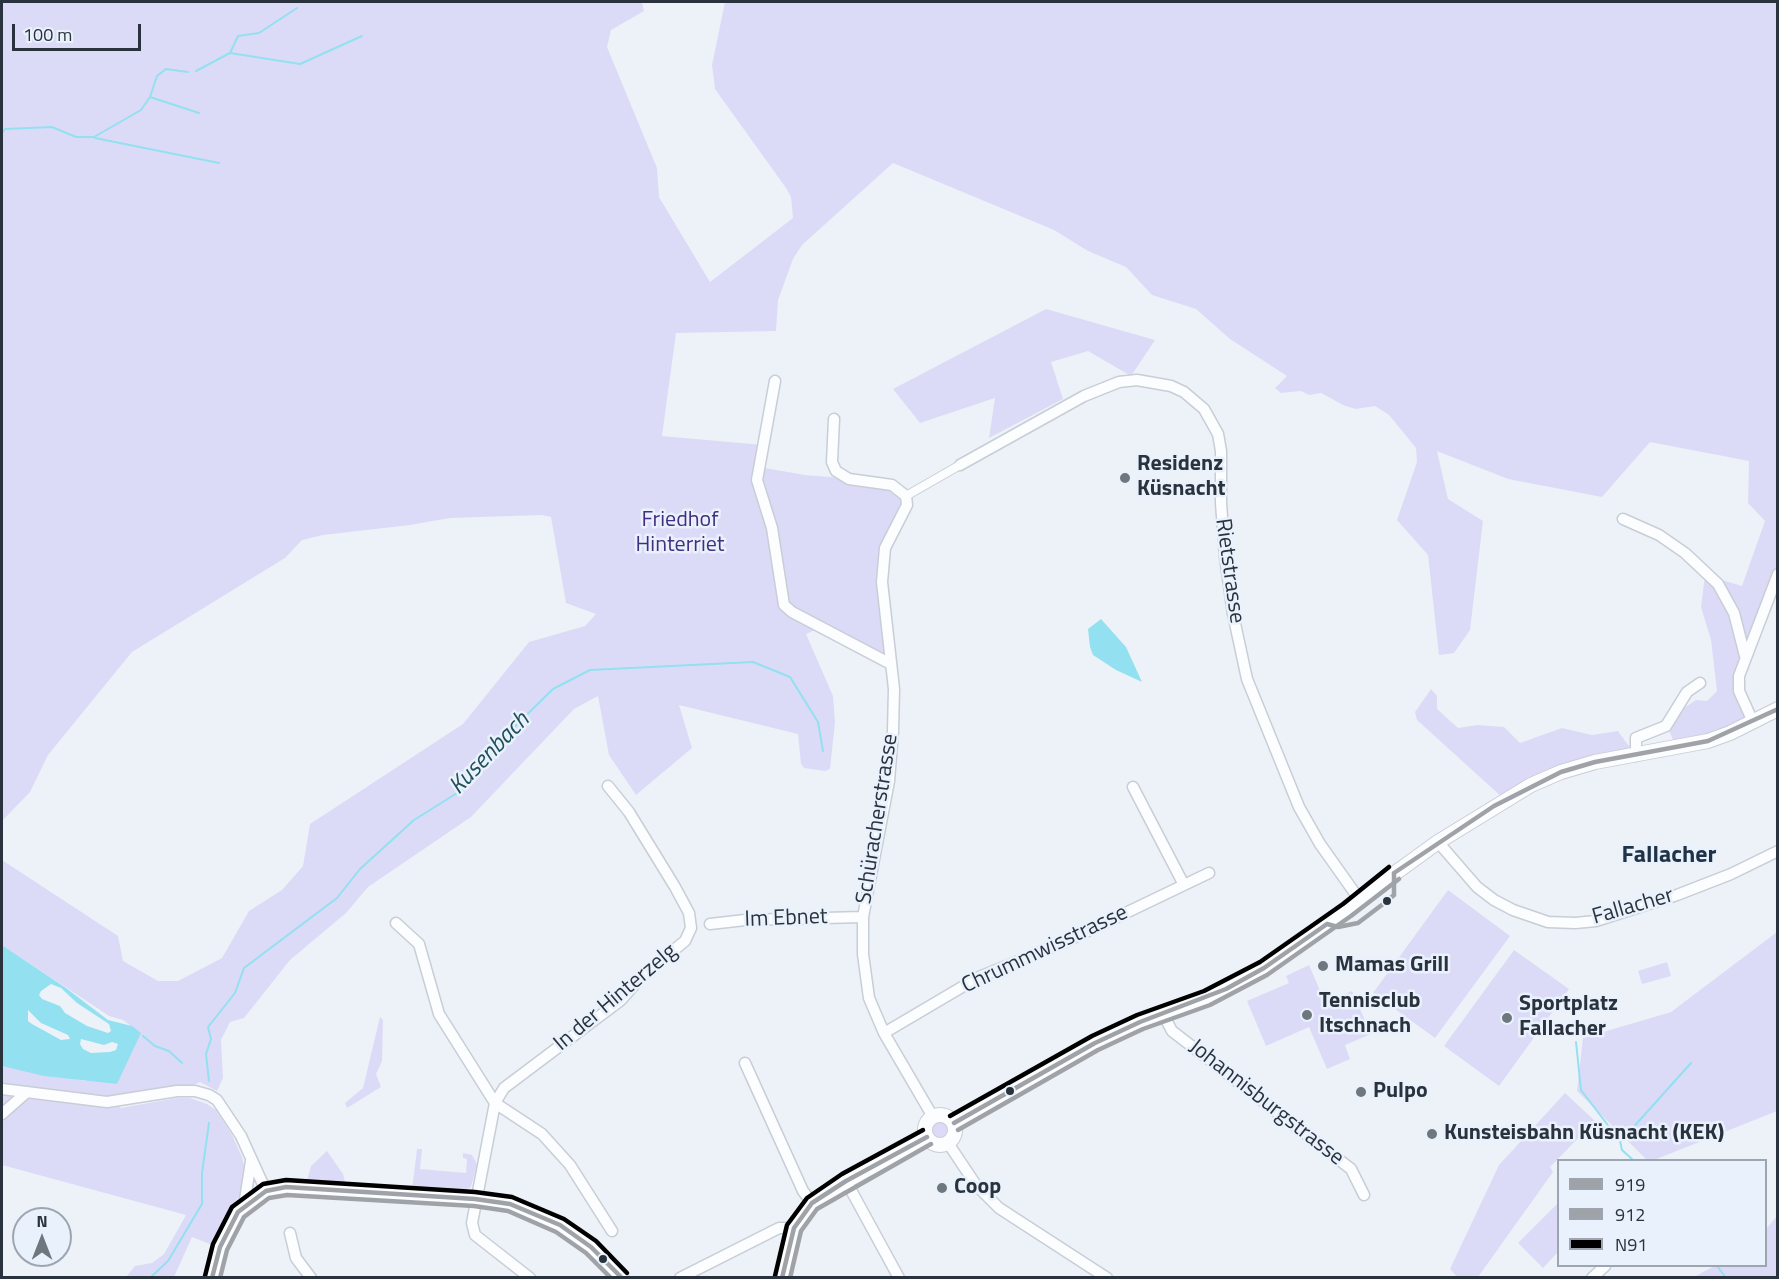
<!DOCTYPE html>
<meta charset="utf-8">
<style>
body{margin:0}
#map{position:relative;width:1779px;height:1279px;overflow:hidden;background:#edf2f8;font-family:"Titillium Web",sans-serif}
canvas{display:block}
.frame{position:absolute;inset:0;border:3px solid #2a333d;pointer-events:none}
.legend{position:absolute;left:1557px;top:1159px;width:210px;height:108px;box-sizing:border-box;background:#e9f2fc;border:2px solid #9da6b0;margin:0;padding:8px 10px;list-style:none;font-size:18px;color:#2a333d}
.legend li{display:flex;align-items:center;gap:12px;height:30px}
.legend b{width:30px;border:2px solid #9da6b0}
.north{position:absolute;left:12px;top:1207px;width:60px;height:60px;box-sizing:border-box;background:#e9f2fc;border:2px solid #9da6b0;border-radius:50%;rotate:0deg;font-size:16px;font-weight:700;line-height:24px;text-align:center;color:#2a333d}
.north::after{content:'';display:block;margin:auto;width:21px;height:27px;background:#6e767e;clip-path:polygon(50% 0,100% 100%,50% 72%,0 100%)}
.scale{position:absolute;left:12px;top:24px;width:129px;height:27px;box-sizing:border-box;border:3px solid #2a333d;border-top:0;padding-left:8px;font-size:18px;line-height:21px;white-space:nowrap;color:#2a333d;-webkit-text-stroke:4px #e9f2fc;paint-order:stroke}
</style>
<div id="map">
<canvas width="1779" height="1279"></canvas>
<div class="frame"></div>
<ul class="legend">
<li><b style="height:8px;background:#9fa3a8"></b>919</li>
<li><b style="height:8px;background:#9fa3a8"></b>912</li>
<li><b style="height:8px;background:#000"></b>N91</li>
</ul>
<div class="north">N</div>
<div class="scale">100 m</div>
</div>
<script>
const context = document.querySelector('canvas').getContext('2d');
context.lineJoin = 'round';
function paint(path, color) { context.fillStyle = color; context.fill(path, 'evenodd'); }
const poly = rows => new Path2D(rows.map(r => 'M' + r).join(''));
function stroke(path, color, width, dash) { context.strokeStyle = color; context.lineWidth = width; context.lineCap = dash ? 'butt' : 'round'; context.setLineDash(dash || []); context.stroke(path); }
function drawText(font, color, halo, rows, align = 'center') {
  context.font = font + ' "Titillium Web",sans-serif'; context.lineWidth = 5; context.setLineDash([]); context.textBaseline = 'middle'; context.strokeStyle = halo; context.fillStyle = color; for (const [text, x, y, turn = 0] of rows) {
    context.save(); context.translate(x, y); context.rotate((+turn || 0) * Math.PI / 180); context.textAlign = isNaN(turn) ? turn : align; if (halo) context.strokeText(text, 0, 0); context.fillText(text, 0, 0); context.restore();
  }
}
paint(poly([
 [2,2,642,2,644,11,611,30,607,47,657,168,659,197,710,282,793,218,791,197,786,188,715,89,712,65,725,2,1777,2,1777,574,1739,676,1753,722,1675,745,1668,728,1678,712,1696,700,1707,701,1717,691,1711,640,1701,607,1705,575,1742,586,1765,521,1748,503,1749,461,1650,442,1602,497,1508,479,1437,451,1448,499,1483,521,1470,630,1454,653,1439,655,1428,555,1397,520,1417,462,1416,448,1389,415,1375,406,1356,409,1345,406,1321,393,1309,395,1301,391,1281,393,1275,388,1287,376,1230,339,1196,309,1152,295,1126,267,1088,251,1054,230,893,163,802,245,793,259,778,300,776,331,676,333,662,436,763,445,759,467,805,475,868,480,906,496,885,548,889,663,814,624,815,630,806,634,833,696,835,722,830,769,825,771,804,768,801,764,798,734,679,705,692,748,636,795,609,755,598,696,574,709,471,817,368,887,346,913,290,960,244,1018,230,1022,221,1040,223,1078,217,1091,200,1082,192,1086,118,1096,120,1108,177,1098,190,1098,207,1104,216,1110,232,1135,242,1157,245,1170,240,1195,223,1222,215,1246,192,1237,174,1277,126,1277,135,1266,152,1263,164,1254,186,1215,2,1165,2,1066,86,1081,140,1033,123,1020,109,1016,2,945,2,860,118,936,123,961,158,981,178,981,222,958,249,911,282,890,303,866,310,824,463,724,529,642,585,626,596,614,566,603,551,517,542,515,450,518,410,525,323,535,302,540,285,558,132,652,48,755,30,792,2,821],
 [1046,309,1155,340,1131,376,1088,351,1051,362,1063,399,989,438,995,398,920,423,893,389],
 [1431,689,1437,696,1437,709,1458,728,1477,725,1504,727,1520,743,1562,728,1592,735,1618,731,1636,756,1595,762,1504,799,1417,720,1415,712],
 [1448,890,1510,936,1435,1038,1373,993],
 [1777,932,1777,1111,1654,1160,1647,1160,1577,1091,1583,1038,1671,1012],
 [1514,950,1569,989,1499,1086,1444,1046],
 [1667,962,1671,976,1642,984,1638,971],
 [1309,965,1325,1002,1352,991,1371,1034,1345,1045,1350,1059,1327,1069,1309,1027,1266,1046,1247,1001,1289,983,1286,976],
 [380,1017,383,1020,382,1061,376,1074,381,1087,347,1108,345,1103,363,1088],
 [1565,1093,1595,1121,1550,1167,1553,1172,1478,1277,1457,1277,1450,1269,1499,1165],
 '931 1130a9 9 0 1 1 18 0a9 9 0 1 1-18 0Z',
 [417,1149,422,1149,420,1169,466,1173,467,1159,463,1158,463,1153,472,1155,477,1164,471,1187,461,1192,412,1190],
 [327,1151,343,1174,346,1186,307,1180,311,1166],
 [1558,1203,1558,1252,1543,1268,1518,1243],
 [1777,1216,1777,1277,1694,1277,1714,1266,1766,1266,1766,1229]
]), '#dcdbf7');
paint(poly([
 [1101,619,1126,647,1142,682,1116,670,1093,655,1090,647,1088,629],
 [2,945,66,988,108,1020,132,1026,141,1033,117,1084,44,1076,2,1066],
 [51,984,61,988,77,1003,109,1024,111,1031,108,1033,87,1026,65,1013,60,1006,42,999,39,995,41,991],
 [28,1010,41,1023,68,1035,70,1039,61,1040,32,1024,28,1021],
 [81,1039,104,1045,112,1042,118,1044,116,1050,110,1052,91,1053,83,1049,80,1044]
]), '#93e0f0');
stroke(poly([
 [230,53,238,36,259,33,297,8],
 [196,71,230,53,300,64,362,36],
 [150,97,199,113],
 [2,133,5,129,52,127,76,137,94,137,141,110,150,97,157,76,166,69,188,72],
 [95,138,219,163],
 [143,1036,155,1046,169,1051,182,1063],
 [1576,1042,1581,1090,1620,1141,1622,1150,1633,1160],
 [209,1081,206,1054,211,1039,208,1027,235,993,244,968,337,898,360,869,414,820,462,790,502,739,553,689,590,670,753,662,790,677,818,722,823,751],
 [1621,1141,1691,1063],
 [1717,1266,1726,1278],
 [150,1278,168,1261,202,1204,202,1173,209,1123]
]), '#93e0f0', 2);
const pedestrian = poly([
 [906,496,960,465]
]);
const minor = poly([
 [775,381,757,480,772,528,784,605,792,612,889,663],
 [834,419,832,462,836,471,849,479,892,485,906,496,907,505,885,548,882,582,894,689,893,731,889,781,863,917,863,954,869,998,884,1033,933,1117],
 [960,465,1084,396,1119,382,1137,380,1171,386,1184,392,1204,409,1218,434,1221,451,1221,503,1225,557,1233,614,1247,679,1299,807,1320,844,1359,899],
 [1623,519,1659,535,1685,553,1718,584,1734,613,1745,656],
 [1753,722,1739,691,1739,676,1778,574],
 [1636,756,1636,738,1666,726,1687,692,1700,683],
 [1133,787,1184,885],
 [1438,842,1477,887,1494,900,1513,910,1548,922,1575,923,1596,921,1677,895,1731,874,1778,851],
 [396,923,419,944,439,1014,495,1103,542,1134,570,1165,612,1231],
 [710,924,745,920,863,917],
 [1163,1014,1172,1031,1351,1169,1364,1195],
 [884,1033,979,977,1065,942,1209,873],
 [745,1063,803,1191,812,1203],
 [2,1089,107,1102,177,1091,195,1091,209,1095,217,1100,241,1136,266,1191],
 [2,1114,27,1092],
 [948,1143,976,1185,999,1208,1107,1278],
 [846,1181,899,1278],
 [244,1206,251,1161],
 [290,1233,296,1258,311,1278],
 [530,1278,475,1235,472,1223,495,1103,504,1088,621,1000,644,974,685,941,691,928,689,913,675,887,629,812,608,786],
 [680,1278,779,1228,794,1228],
 [1592,1278,1605,1266]
]);
const secondary = poly([
 '925 1130a15 15 0 1 1 30 0a15 15 0 1 1-30 0Z',
 [954,1123,1095,1043,1140,1022,1207,998,1264,968,1438,842,1531,785,1561,772,1595,762,1708,741,1730,733,1778,709],
 [212,1278,220,1247,238,1212,266,1191,286,1187,475,1199,510,1204,560,1225,591,1247,622,1278],
 [782,1278,794,1228,812,1203,846,1181,927,1137]
]);
stroke(pedestrian, '#c7ced6', 10);
stroke(minor, '#c7ced6', 13);
stroke(secondary, '#c7ced6', 16);
stroke(pedestrian, '#fcfdfe', 8);
stroke(minor, '#fcfdfe', 10);
stroke(secondary, '#fcfdfe', 14);
stroke(poly([
 [1394,873,1494,806,1561,772,1595,762,1708,741,1778,709],
 [1327,924,1338,927,1358,923,1387,901,1394,895,1394,873],
 [954,1123,1095,1043,1140,1022,1226,989,1264,968,1327,924],
 [212,1278,220,1247,238,1212,266,1191,286,1187,475,1199,510,1204,560,1225,591,1247,622,1278],
 [782,1278,794,1228,812,1203,846,1181,927,1137]
]), '#9fa3a8', 4.5);
stroke(poly([
 [958,1130,1098,1050,1143,1029,1210,1005,1267,975,1351,916,1399,879],
 [220,1278,227,1250,244,1217,269,1198,287,1195,474,1206,508,1211,556,1232,586,1253,611,1278],
 [790,1278,801,1231,817,1209,931,1144]
]), '#9fa3a8', 4.5);
stroke(poly([
 [950,1116,1092,1036,1137,1015,1204,991,1260,962,1343,904,1389,867],
 [205,1276,213,1244,232,1207,263,1184,286,1180,475,1192,512,1197,564,1219,596,1241,627,1273],
 [775,1276,787,1225,807,1198,842,1174,923,1130]
]), '#000', 4.5);
for (const [x, y, r, color] of [
 [1125,478,6,"#6e767e"],
 [1387,901,5,"#2a333d"],
 [1323,966,6,"#6e767e"],
 [1307,1015,6,"#6e767e"],
 [1507,1018,6,"#6e767e"],
 [1010,1091,5,"#2a333d"],
 [1361,1092,6,"#6e767e"],
 [1432,1134,6,"#6e767e"],
 [942,1188,6,"#6e767e"],
 [603,1259,5,"#2a333d"]
]) { const dot = new Path2D(); dot.arc(x, y, r, 0, 2 * Math.PI); context.fillStyle = color; context.fill(dot); stroke(dot, '#e9f2fc', 2); }
drawText('bold 22px', '#2a333d', '#e9f2fc', [
 ["Residenz",1137,465],
 ["Küsnacht",1137,490],
 ["Mamas Grill",1335,966],
 ["Tennisclub",1319,1002],
 ["Itschnach",1319,1027],
 ["Sportplatz",1519,1005],
 ["Fallacher",1519,1030],
 ["Pulpo",1373,1092],
 ["Kunsteisbahn Küsnacht (KEK)",1444,1134],
 ["Coop",954,1188]
], 'left');
drawText('22px', '#432e81', '#e9f2fc', [
 ["Friedhof",680,521],
 ["Hinterriet",680,546]
]);
drawText('22px', '#2a333d', '#e9f2fc', [
 ["Rietstrasse",1229,571,82],
 ["Schüracherstrasse",878,819,-81],
 ["Fallacher",1633,907,-16],
 ["Im Ebnet",786,919,-2],
 ["Chrummwisstrasse",1045,950,-25],
 ["In der Hinterzelg",616,998,-40],
 ["Johannisburgstrasse",1266,1103,38]
]);
drawText('italic 24px', '#204f58', '#e9f2fc', [
 ["Kusenbach",490,754,-46]
]);
drawText('bold 24px', '#203246', '#e9f2fc', [
 ["Fallacher",1669,856]
]);
</script>
